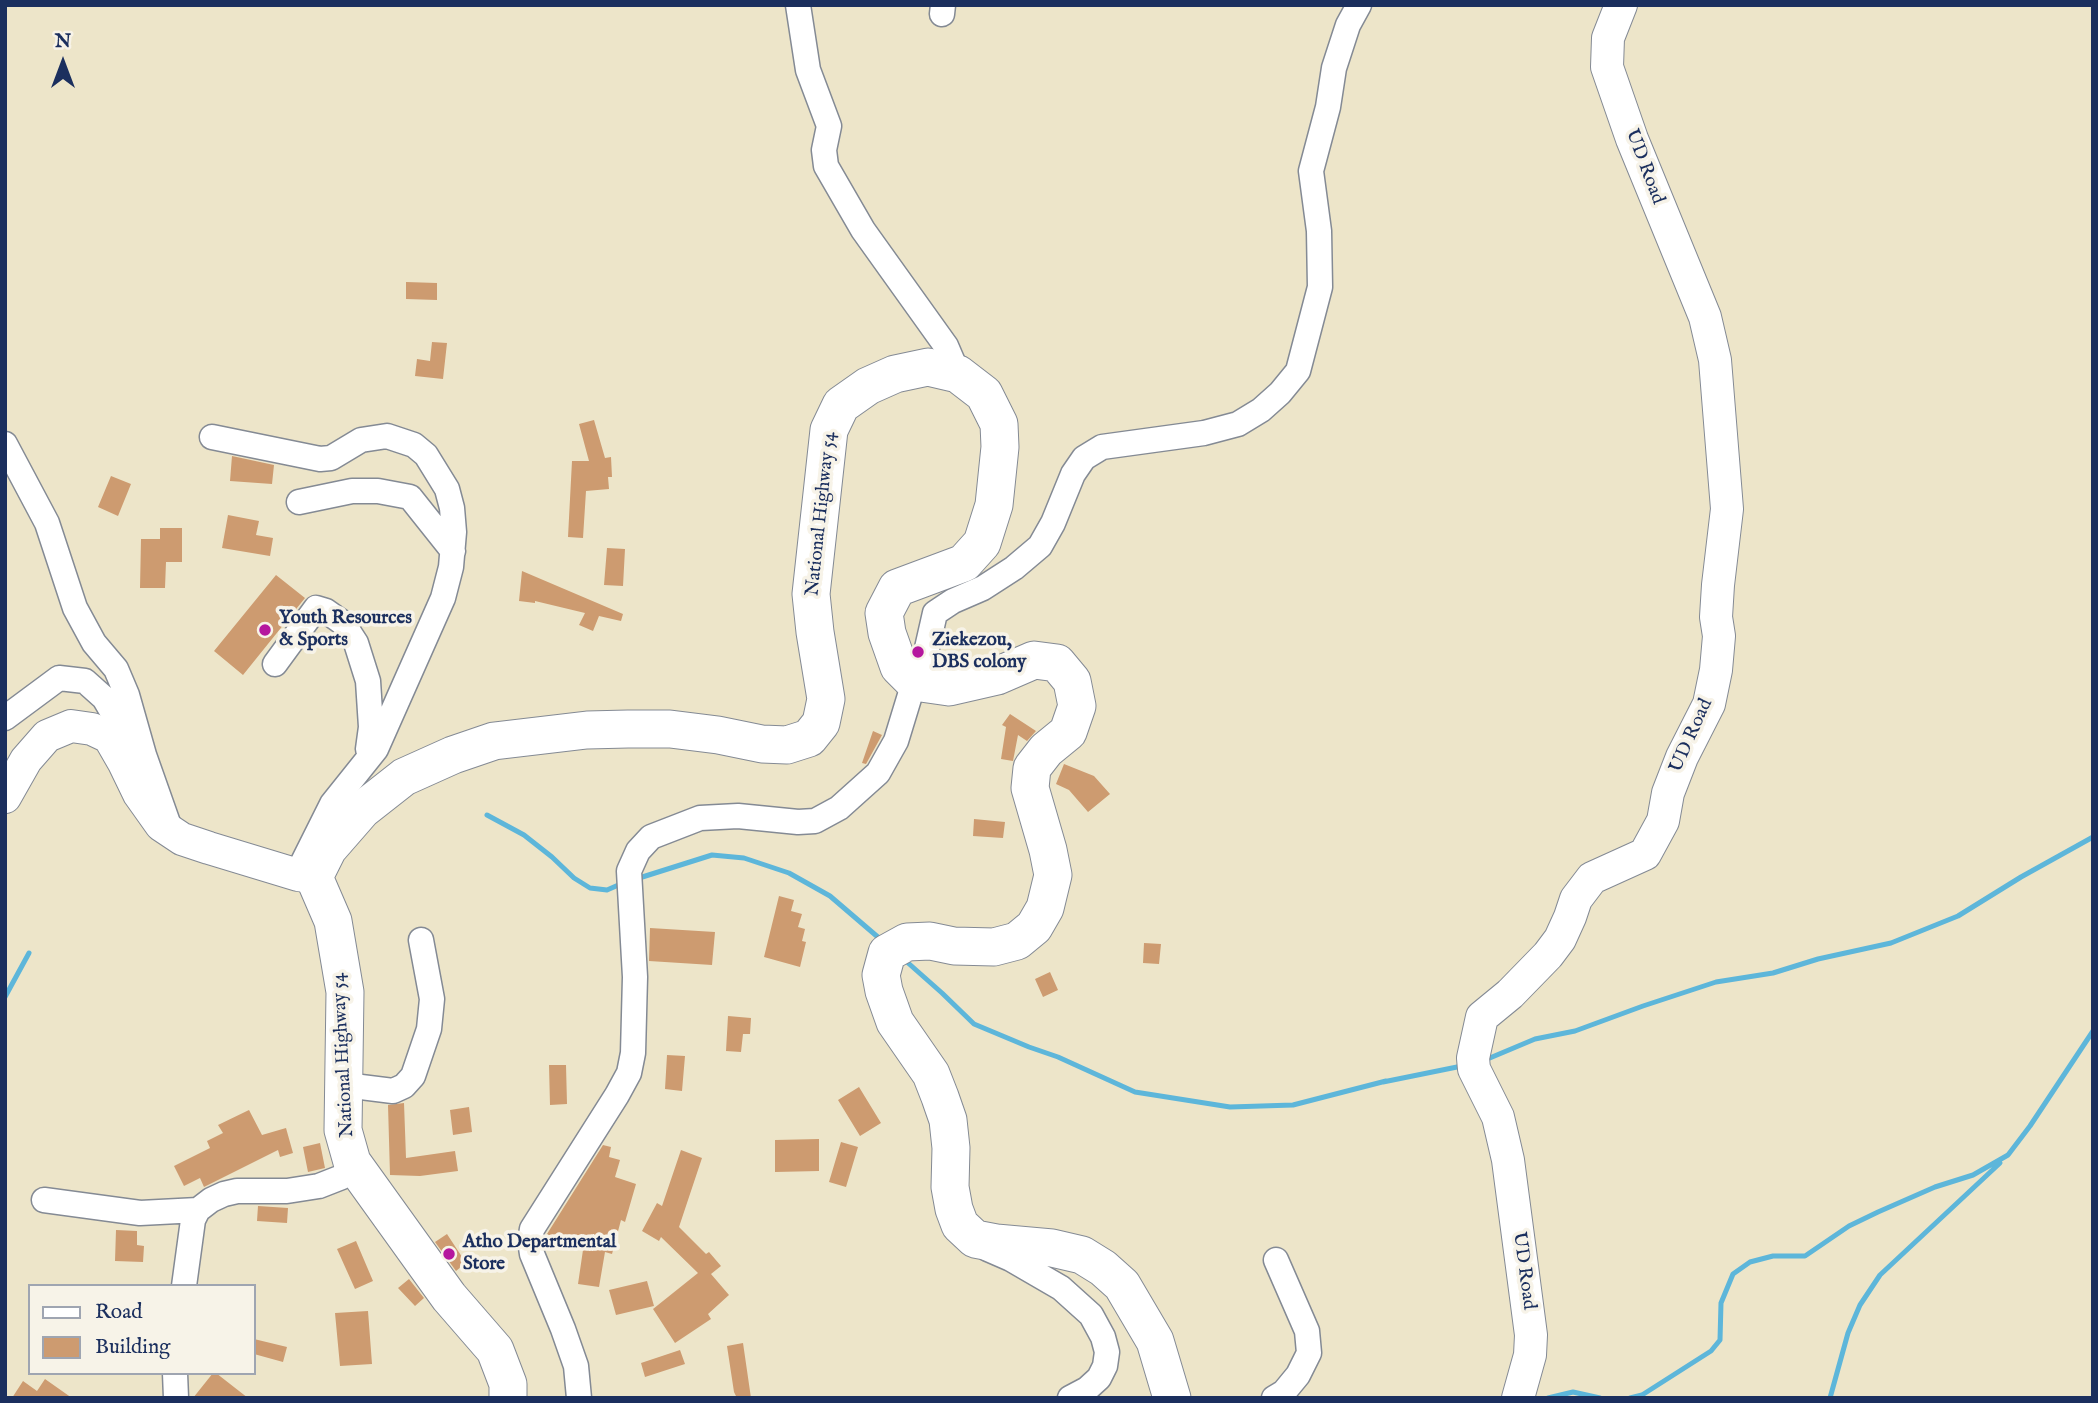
<!DOCTYPE html>
<style>
body{margin:0}
#map{position:relative;width:2098px;height:1403px;overflow:hidden;background:#ede5c9;font-family:"IM FELL English",serif}
canvas{display:block}
.frame{position:absolute;inset:0;border:7px solid #1b2f5e;pointer-events:none}
.legend{position:absolute;left:28px;top:1284px;width:228px;height:91px;box-sizing:border-box;background:#f7f3e8;border:2px solid #9fa5b1;margin:0;padding:9px 12px;list-style:none;font-size:21px;color:#1b2f5e}
.legend li{display:flex;align-items:center;gap:14px;height:35px}
.legend b{width:35px;border:2px solid #9fa5b1}
.north{position:absolute;left:28px;top:28px;width:70px;height:70px;-webkit-text-stroke:5px #f7f3e8;paint-order:stroke;rotate:0deg;font-size:19px;font-weight:700;line-height:28px;text-align:center;color:#1b2f5e}
.north::after{content:'';display:block;margin:auto;width:24px;height:32px;background:#1b2f5e;clip-path:polygon(50% 0,100% 100%,50% 72%,0 100%)}
</style>
<div id="map">
<canvas width="2098" height="1403"></canvas>
<div class="frame"></div>
<ul class="legend">
<li><b style="height:9px;background:#fff"></b>Road</li>
<li><b style="height:19px;background:#cd9b70"></b>Building</li>
</ul>
<div class="north">N</div>
</div>
<script>
const context = document.querySelector('canvas').getContext('2d');
context.lineJoin = 'round';
const poly = rows => new Path2D(rows.map(r => 'M' + r).join(''));
function stroke(path, color, width, dash) { context.strokeStyle = color; context.lineWidth = width; context.lineCap = dash ? 'butt' : 'round'; context.setLineDash(dash || []); context.stroke(path); }
function paint(path, color) { context.fillStyle = color; context.fill(path, 'evenodd'); }
function drawText(font, color, halo, rows, align = 'center') {
  context.font = font + ' "IM FELL English",serif'; context.lineWidth = 7; context.setLineDash([]); context.textBaseline = 'middle'; context.strokeStyle = halo; context.fillStyle = color; for (const [text, x, y, turn = 0] of rows) {
    context.save(); context.translate(x, y); context.rotate((+turn || 0) * Math.PI / 180); context.textAlign = isNaN(turn) ? turn : align; if (halo) context.strokeText(text, 0, 0); context.fillText(text, 0, 0); context.restore();
  }
}
stroke(poly([
 [487,815,524,835,552,857,574,878,590,888,607,890,623,883],
 [636,879,712,855,744,858,789,873,830,896,879,938],
 [907,962,942,993,974,1024,1029,1047,1058,1057,1135,1092,1230,1107,1293,1105,1386,1081],
 [5,997,29,953],
 [1485,1060,1535,1039,1575,1031,1643,1006,1716,982,1773,973,1818,959,1891,943,1958,916,2021,877,2093,837],
 [1383,1082,1462,1066],
 [1548,1398,1573,1392,1600,1398],
 [1630,1398,1642,1395,1711,1351,1720,1340,1721,1303,1733,1274,1750,1262,1773,1256,1805,1256,1849,1226,1878,1212,1935,1187,1973,1175,2008,1155,2030,1126,2093,1031],
 [1830,1398,1848,1333,1860,1305,1880,1275,2000,1163]
]), '#5db6da', 5);
paint(poly([
 [406,282,437,283,437,300,406,299],
 [432,342,447,343,443,379,415,376,417,359,430,361],
 [594,420,605,458,611,457,612,477,608,477,609,489,586,491,583,538,568,537,572,461,589,461,579,424],
 [232,456,274,465,272,484,230,481],
 [111,476,131,484,118,516,98,507],
 [228,515,259,521,256,535,273,538,270,556,222,548],
 [160,528,182,528,182,562,166,562,165,588,140,588,141,539,160,539],
 [607,548,625,549,623,586,604,585],
 [522,571,623,614,621,621,599,616,593,631,579,625,585,613,535,601,535,603,519,601],
 [276,575,305,598,243,675,214,651],
 [1010,714,1036,731,1027,741,1018,735,1013,761,1001,759,1006,727,1002,725],
 [873,731,882,735,866,764,862,763],
 [1064,764,1094,776,1110,794,1088,812,1069,790,1056,784],
 [974,819,1005,822,1003,838,973,836],
 [779,896,794,900,791,911,802,914,798,927,805,929,802,941,806,942,800,967,764,957],
 [650,928,715,932,712,965,649,961],
 [1144,943,1161,944,1159,964,1143,963],
 [1050,972,1058,990,1043,997,1035,979],
 [728,1016,751,1018,750,1034,743,1034,741,1052,726,1051],
 [667,1055,685,1056,682,1091,665,1089],
 [549,1065,566,1065,567,1104,550,1105],
 [859,1087,881,1123,860,1136,838,1100],
 [404,1103,406,1158,455,1151,458,1171,420,1176,390,1175,388,1105],
 [469,1107,472,1132,453,1135,450,1110],
 [249,1110,262,1135,286,1128,293,1153,280,1157,278,1150,204,1187,200,1178,184,1186,174,1166,210,1148,207,1141,223,1133,218,1125],
 [819,1139,819,1171,775,1172,775,1140],
 [841,1142,858,1147,846,1187,829,1182],
 [320,1143,325,1168,308,1172,303,1147],
 [603,1145,611,1147,609,1157,620,1160,615,1177,636,1184,625,1222,621,1220,612,1254,605,1252,599,1287,578,1284,583,1250,574,1248,547,1234],
 [681,1150,702,1158,679,1227,706,1254,709,1252,721,1266,711,1274,729,1295,708,1314,711,1319,675,1343,653,1309,698,1273,661,1237,659,1241,642,1231,657,1203,662,1206],
 [258,1206,288,1208,287,1223,257,1221],
 [116,1230,137,1231,137,1245,144,1246,143,1262,115,1261],
 [447,1234,466,1263,456,1271,435,1242],
 [356,1241,373,1281,355,1289,337,1249],
 [409,1279,424,1298,415,1306,398,1288],
 [647,1281,654,1306,616,1315,609,1290],
 [368,1311,372,1364,340,1366,335,1313],
 [254,1339,287,1347,283,1362,254,1354],
 [743,1343,751,1398,737,1398,734,1392,727,1346],
 [680,1350,685,1364,645,1377,641,1363],
 [213,1373,216,1373,248,1398,193,1398],
 [45,1379,72,1398,12,1398,23,1381,37,1391]
]), '#cd9b70');
const minor = poly([
 [798,5,808,70,829,126,824,150,826,166,863,230,946,346,958,374],
 [942,14,943,5],
 [212,437,320,459,331,458,361,440,387,436,414,445,426,455,447,489,452,508,454,532,451,567,443,598,376,749,332,804,302,864],
 [5,444,47,523,75,608,94,643,116,669,127,695,144,755,168,823],
 [299,502,352,491,378,491,410,497,453,551],
 [275,664,316,608,326,611,343,623,356,643,368,681,371,727,368,749],
 [5,718,59,678,85,681,104,698,114,715,131,757],
 [345,1085,393,1091,404,1086,413,1076,429,1029,432,999,421,940],
 [44,1200,140,1213,198,1210],
 [988,1249,1011,1259,1061,1288,1091,1315,1103,1337,1107,1352,1105,1366,1099,1378,1087,1389,1070,1398],
 [184,1286,193,1220,198,1210,211,1200,224,1194,237,1191,287,1191,319,1186,342,1177,352,1162],
 [175,1373,176,1398],
 [579,1398,576,1366,563,1329,532,1254,530,1241,532,1229,617,1095,629,1073,633,1053,635,977,629,871,638,851,651,837,700,818,738,816,798,822,815,821,839,808,878,773,896,741,914,682,925,657,935,613,953,601,983,588,1014,568,1040,546,1053,523,1073,474,1084,458,1102,447,1204,433,1238,424,1261,410,1280,393,1298,371,1320,287,1319,231,1311,171,1328,107,1334,68,1348,25,1359,5],
 [1274,1398,1284,1392,1298,1375,1309,1353,1307,1331,1276,1260]
]);
const major = poly([
 [5,797,26,760,47,736,71,726,92,729,109,737,124,763,139,794,161,825,182,839,209,848,298,875,314,877],
 [1518,1398,1530,1355,1531,1335,1508,1160,1498,1117,1474,1069,1473,1058,1482,1017,1510,994,1548,955,1560,939,1570,917,1576,899,1592,878,1645,854,1663,821,1668,793,1682,757,1709,704,1716,670,1719,636,1716,617,1718,585,1727,509,1715,360,1705,317,1632,139,1607,67,1608,38,1621,5]
]);
const highway = poly([
 [508,1398,508,1384,495,1350,449,1297,352,1162,343,1130,345,992,333,921,314,877,328,849,362,810,404,777,453,755,494,741,587,730,628,729,670,729,718,735,762,744,787,745,809,738,821,723,826,699,815,632,811,594,829,430,841,405,868,386,895,374,928,367,958,374,984,394,999,424,1000,447,994,505,982,543,964,563,897,588,884,613,887,633,899,667,914,682,949,687,997,676,1034,660,1057,663,1072,681,1077,706,1068,732,1046,750,1032,768,1030,788,1048,850,1053,875,1045,908,1034,927,1017,941,994,947,954,946,930,941,907,942,887,953,881,975,884,991,895,1022,931,1074,940,1097,948,1120,951,1148,950,1187,954,1209,960,1225,975,1239,996,1243,1052,1248,1082,1255,1103,1268,1122,1285,1155,1341,1172,1398]
]);
stroke(minor, '#848a94', 27);
stroke(major, '#848a94', 34);
stroke(highway, '#848a94', 39);
stroke(minor, '#fff', 24);
stroke(major, '#fff', 32);
stroke(highway, '#fff', 37);
for (const [x, y, r, color] of [
 [265,630,7,"#b5179e"],
 [918,652,7,"#b5179e"],
 [449,1254,7,"#b5179e"]
]) { const dot = new Path2D(); dot.arc(x, y, r, 0, 2 * Math.PI); context.fillStyle = color; context.fill(dot); stroke(dot, '#f7f3e8', 2.5); }
drawText('19px', '#1b2f5e', '#f7f3e8', [
 ["UD Road",1644,167,69],
 ["National Highway 54",822,514,-84],
 ["UD Road",1692,736,-66],
 ["National Highway 54",344,1055,-93],
 ["UD Road",1523,1271,82]
]);
drawText('bold 19px', '#1b2f5e', '#f7f3e8', [
 ["Youth Resources",279,619],
 ["& Sports",279,641],
 ["Ziekezou,",932,641],
 ["DBS colony",932,663],
 ["Atho Departmental",463,1243],
 ["Store",463,1265]
], 'left');
</script>
